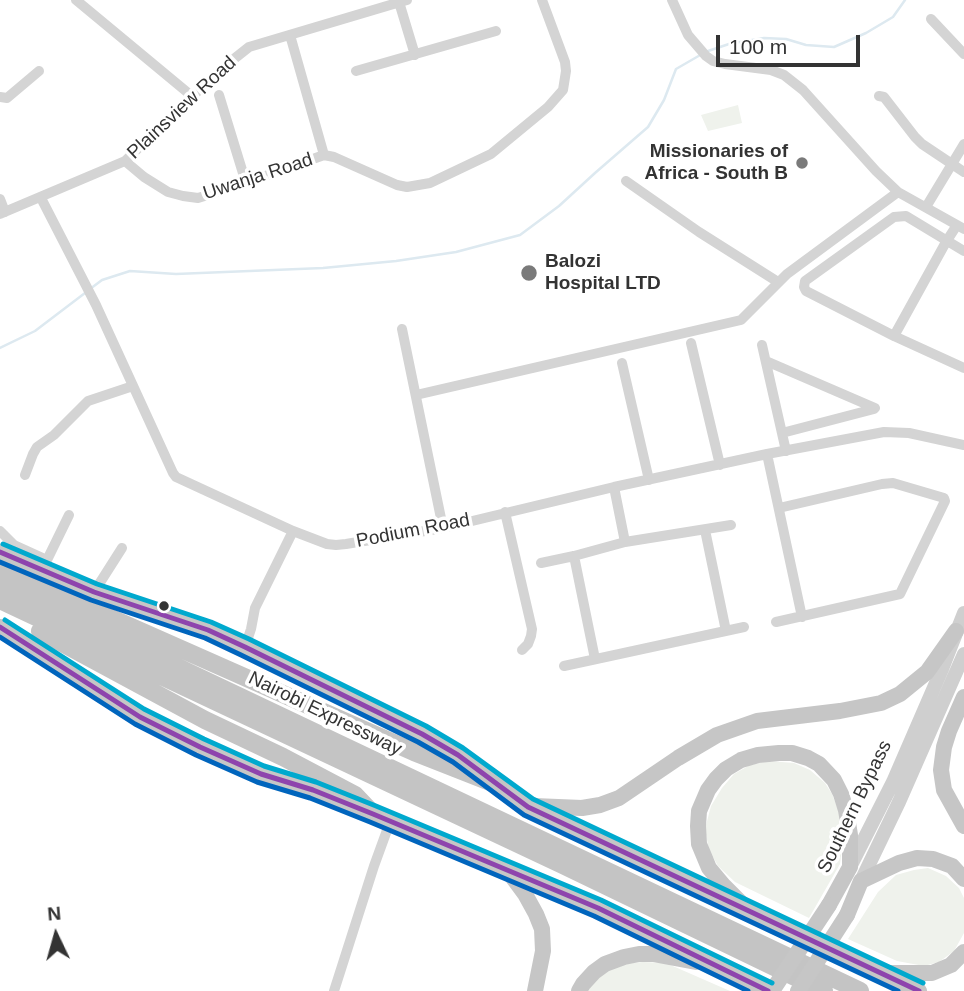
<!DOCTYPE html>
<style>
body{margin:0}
#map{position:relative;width:964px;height:991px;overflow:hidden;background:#fff;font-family:Helvetica,sans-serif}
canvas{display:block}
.north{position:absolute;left:21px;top:900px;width:70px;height:70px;-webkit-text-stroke:5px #fff;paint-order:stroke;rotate:355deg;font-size:19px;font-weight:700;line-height:28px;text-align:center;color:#333}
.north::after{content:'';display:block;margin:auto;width:24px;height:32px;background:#333;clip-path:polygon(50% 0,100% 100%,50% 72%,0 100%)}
.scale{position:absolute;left:716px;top:35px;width:144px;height:32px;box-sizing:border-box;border:4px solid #333;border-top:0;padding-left:9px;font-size:21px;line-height:24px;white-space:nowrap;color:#333;-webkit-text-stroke:5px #fff;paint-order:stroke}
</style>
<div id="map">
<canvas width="964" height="991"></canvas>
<div class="north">N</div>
<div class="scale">100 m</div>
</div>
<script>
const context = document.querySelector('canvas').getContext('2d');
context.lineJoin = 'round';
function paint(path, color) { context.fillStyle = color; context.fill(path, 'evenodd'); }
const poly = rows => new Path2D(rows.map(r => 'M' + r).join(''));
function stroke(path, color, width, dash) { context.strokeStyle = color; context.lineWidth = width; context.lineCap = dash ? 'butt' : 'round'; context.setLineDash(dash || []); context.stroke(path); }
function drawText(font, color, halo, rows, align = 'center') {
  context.font = font + ' Helvetica,sans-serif'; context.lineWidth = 7; context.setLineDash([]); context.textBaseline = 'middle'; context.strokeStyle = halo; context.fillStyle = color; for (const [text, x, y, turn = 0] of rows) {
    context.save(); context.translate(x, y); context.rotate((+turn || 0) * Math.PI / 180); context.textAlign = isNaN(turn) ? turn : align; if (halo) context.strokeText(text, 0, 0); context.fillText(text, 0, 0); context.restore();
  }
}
paint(poly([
 [738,105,742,123,708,131,701,115],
 [769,761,794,763,810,770,825,783,832,794,839,812,843,841,840,864,809,918,735,882,718,866,709,850,705,829,711,806,722,788,734,774,750,765],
 [928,868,946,876,959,888,964,898,964,933,954,951,939,962,924,966,897,961,848,939,878,892,896,875,914,870],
 [643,962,666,963,730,991,587,991,598,977,619,964]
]), '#eff2ec');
stroke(poly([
 [708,51,729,44,764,38,786,39,806,45,834,47,866,33,893,17,905,0],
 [90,289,102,280,130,271,176,274,323,268,396,261,456,252,520,235,559,206,595,173,648,127,664,100,676,69,702,54],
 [0,348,35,331,85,293]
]), '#dde9f0', 2.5);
stroke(poly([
 [76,0,193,97],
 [672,0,688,35,706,56,713,61,725,64,771,70,784,75,803,90,876,171,898,192,964,229],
 [399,2,415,55],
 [931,19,964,54],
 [290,35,324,155],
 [356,71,496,31],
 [219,95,246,183],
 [879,96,884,97,915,137,922,144,964,172],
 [0,97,7,98,39,71],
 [125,161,144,177,168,192,183,196,198,198,246,183,324,155,334,157,397,185,407,187,430,183,491,154,548,107,563,90,566,71,565,62,542,0],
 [626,181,699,232,778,282],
 [41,198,96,305,173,473,176,477,293,531,327,544,336,545,346,544,443,528,614,487,767,454,884,432,909,433,964,445],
 [0,199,5,212],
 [926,207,964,144],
 [0,214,125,161,220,70,249,47,407,0],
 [964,251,906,216,894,217,805,281,804,287,806,291,894,336,964,368],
 [402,329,443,528],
 [894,336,946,242,957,225],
 [691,343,720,465],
 [762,345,786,451],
 [766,361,875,408],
 [622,363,649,480],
 [416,395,741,320,787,274,898,192],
 [782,433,874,409],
 [767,454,802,617],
 [25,475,33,454,37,447,54,435,88,401,133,386],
 [614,487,625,542,731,525],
 [505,512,532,629,531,636,528,644,522,650],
 [705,530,726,631],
 [0,531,14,545,47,560],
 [574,556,595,659],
 [541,563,574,556,625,542],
 [40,569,47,560,69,515],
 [94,592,122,548],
 [776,622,900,594,945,501,944,498,893,483,882,484,779,508],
 [245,647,251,629,255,608,293,531],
 [564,666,744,627],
 [334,991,374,866,390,822]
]), '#d4d4d4', 10);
stroke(poly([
 [850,867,893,782,942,669,964,613],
 [861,881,899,802,964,654]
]), '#cfcfcf', 14);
stroke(poly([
 [0,552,94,592,208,630,245,647,422,734,458,755,528,807,919,991],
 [0,627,140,717,200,747,261,774,313,790,373,814,598,908,768,991],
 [964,697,949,731,944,747,941,770,944,790,964,826],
 [534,806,582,808,600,805,619,798,678,758,717,735,757,721,840,711,881,703,900,694,927,672,956,631],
 [508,871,525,894,536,914,542,929,543,951,535,991],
 [741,903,724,886,709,868,699,844,698,826,699,811,708,790,716,779,726,769,741,760,758,755,779,753,792,753,808,758,819,764,834,780,841,794,846,810,850,835,850,867,829,905],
 [847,915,861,881,899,863,917,858,933,859,952,866,964,879],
 [885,973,932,973,951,965,964,952],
 [579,991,583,984,594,972,605,964,624,957,639,954,653,954,696,962]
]), '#c6c6c6', 16);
stroke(poly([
 [0,569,414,752,498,785],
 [0,583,860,991],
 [0,600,563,865,824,991],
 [40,631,205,720,283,757,355,795,373,814]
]), '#c4c4c4', 18);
stroke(poly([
 [772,991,829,905],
 [798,991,847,915]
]), '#c6c6c6', 16);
stroke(poly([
 [0,552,94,592,208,630,245,647,422,734,458,755,528,807,919,991],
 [0,627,140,717,200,747,261,774,313,790,373,814,598,908,768,991]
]), '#8e44ad', 5);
stroke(poly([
 [0,562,91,600,205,638,241,655,418,742,453,762,524,815,898,991],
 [0,637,135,724,196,755,257,782,310,798,370,822,594,916,748,991]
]), '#0065bd', 5);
stroke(poly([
 [3,544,97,584,211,622,249,639,426,726,463,748,533,799,923,983],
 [5,620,144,709,204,739,264,766,316,782,376,806,601,900,772,983]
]), '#00a9ce', 5);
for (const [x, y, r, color] of [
 [802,163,7,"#7a7a7a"],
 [529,273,9,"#7a7a7a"],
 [164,606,6,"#333"]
]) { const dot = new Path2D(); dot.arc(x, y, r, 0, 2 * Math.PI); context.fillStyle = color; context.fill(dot); stroke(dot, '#fff', 2.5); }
drawText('19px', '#333', '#fff', [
 ["Plainsview Road",182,108,-43],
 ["Uwanja Road",258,177,-18],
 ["Podium Road",413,531,-11],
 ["Nairobi Expressway",325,714,26],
 ["Southern Bypass",855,807,-64]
]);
drawText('bold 19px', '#333', '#fff', [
 ["Missionaries of",788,152],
 ["Africa - South B",788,174],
 ["Balozi",545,262,"left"],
 ["Hospital LTD",545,284,"left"]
], 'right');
</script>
